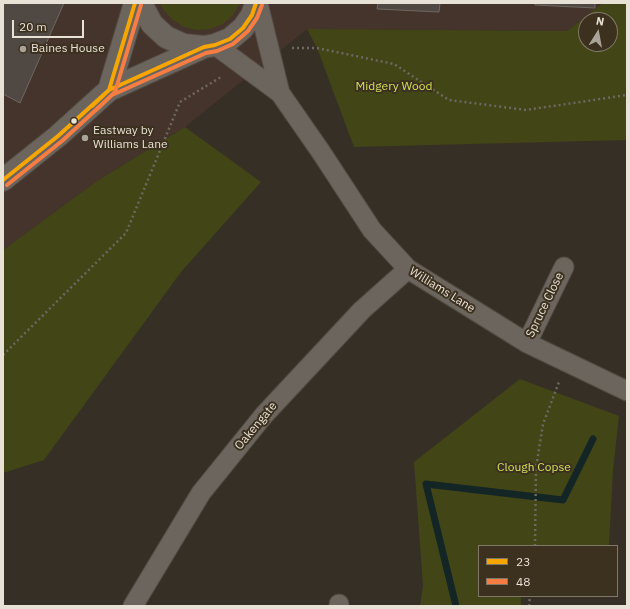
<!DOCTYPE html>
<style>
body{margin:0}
#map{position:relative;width:630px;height:609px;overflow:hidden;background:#362f25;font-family:"IBM Plex Sans",sans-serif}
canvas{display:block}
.frame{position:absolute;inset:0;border:4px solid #e8e1d6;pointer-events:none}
.legend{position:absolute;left:478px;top:545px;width:140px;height:52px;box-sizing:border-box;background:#3c301f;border:1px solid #817768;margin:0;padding:5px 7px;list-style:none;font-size:12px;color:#e8e1d6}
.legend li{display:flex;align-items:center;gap:8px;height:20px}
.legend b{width:20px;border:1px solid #817768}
.north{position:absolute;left:578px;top:12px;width:40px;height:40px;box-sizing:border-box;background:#3c301f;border:1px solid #817768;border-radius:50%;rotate:11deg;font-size:11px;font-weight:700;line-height:16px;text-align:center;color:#e8e1d6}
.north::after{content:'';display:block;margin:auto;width:14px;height:18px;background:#aaa398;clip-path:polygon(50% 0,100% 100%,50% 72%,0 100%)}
.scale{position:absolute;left:12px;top:20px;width:72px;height:18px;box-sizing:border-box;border:2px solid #e8e1d6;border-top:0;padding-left:5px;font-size:12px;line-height:14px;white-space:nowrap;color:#e8e1d6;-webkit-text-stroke:3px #3c301f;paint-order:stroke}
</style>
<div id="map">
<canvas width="630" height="609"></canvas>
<div class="frame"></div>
<ul class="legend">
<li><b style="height:5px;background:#f7a600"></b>23</li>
<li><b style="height:5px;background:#f77d43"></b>48</li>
</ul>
<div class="north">N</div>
<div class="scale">20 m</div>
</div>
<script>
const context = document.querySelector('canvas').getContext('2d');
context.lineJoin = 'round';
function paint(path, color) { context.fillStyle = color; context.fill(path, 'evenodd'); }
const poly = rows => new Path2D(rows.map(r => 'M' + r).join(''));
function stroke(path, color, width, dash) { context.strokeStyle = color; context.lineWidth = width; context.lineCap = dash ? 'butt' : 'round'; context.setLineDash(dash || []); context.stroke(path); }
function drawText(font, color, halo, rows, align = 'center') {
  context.font = font + ' "IBM Plex Sans",sans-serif'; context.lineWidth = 4; context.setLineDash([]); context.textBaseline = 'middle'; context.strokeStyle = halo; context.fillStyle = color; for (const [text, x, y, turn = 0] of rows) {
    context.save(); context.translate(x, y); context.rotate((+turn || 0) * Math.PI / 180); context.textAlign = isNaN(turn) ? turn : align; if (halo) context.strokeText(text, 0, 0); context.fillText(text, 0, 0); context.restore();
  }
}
paint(poly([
 [3,3,603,3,567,31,307,29,185,127,97,181,3,250]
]), '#45342b');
paint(poly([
 [160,3,240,3,233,15,223,24,210,29,197,30,184,27,172,19,163,9],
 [603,3,627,3,627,140,354,147,317,48,307,29,567,31],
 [586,20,610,20,610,44,586,44],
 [185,127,261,182,181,272,44,460,3,473,3,250,97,181],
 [520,379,619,416,613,470,609,546,479,546,479,596,521,596,521,606,420,606,423,586,414,462]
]), '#424516');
stroke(poly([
 [456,606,426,484,563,500,593,439]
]), '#142526', 7);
const building = poly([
 [3,3,64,3,20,103,3,94,3,3],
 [378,3,440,3,439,12,377,9,378,3],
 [535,3,595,3,595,8,535,5,535,3]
]);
paint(building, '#504943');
stroke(building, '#6f6761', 1);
const minor = poly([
 [258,3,280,93],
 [215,45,280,93,321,152,372,230,408,269,527,343,627,391],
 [527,343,564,267],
 [133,606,201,493,264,415,362,310,408,269],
 [339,606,339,604]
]);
const tertiary = poly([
 [142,3,143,7,152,24,166,37,184,45,204,47,215,45,230,39,243,28,252,15,256,3],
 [109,90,135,3],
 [3,180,58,136,109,90,204,47]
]);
stroke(minor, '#514b43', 21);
stroke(tertiary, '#514b43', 24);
stroke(poly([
 [292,48,317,48,394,64,449,100,526,110,627,95],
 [3,355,126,233,180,102,221,77],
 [535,546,536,468,543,424,559,382],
 [529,606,530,596]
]), '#6d6861', 2.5, [2, 3]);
stroke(minor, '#6b655d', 19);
stroke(tertiary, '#6b655d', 22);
stroke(poly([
 [92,106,109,90,135,3],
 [3,180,58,136,109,90,204,47,215,45,230,39,243,28,252,15,256,3]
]), '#f7a600', 4);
stroke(poly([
 [96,110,115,92,141,5],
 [7,185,62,141,112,95,206,53,217,51,233,44,248,31,257,18,262,5]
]), '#f77d43', 4);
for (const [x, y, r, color] of [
 [23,49,4,"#aaa398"],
 [74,121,3.5,"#e8e1d6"],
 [85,138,4,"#aaa398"]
]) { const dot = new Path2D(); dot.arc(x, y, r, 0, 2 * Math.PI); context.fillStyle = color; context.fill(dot); stroke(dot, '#3c301f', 1.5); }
drawText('12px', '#e8e1d6', '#3c301f', [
 ["Baines House",31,49],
 ["Eastway by",93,131],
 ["Williams Lane",93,145]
], 'left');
drawText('12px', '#d3e05a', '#3c301f', [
 ["Midgery Wood",394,87],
 ["Clough Copse",534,468]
]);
drawText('12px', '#e8e1d6', '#3c301f', [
 ["Williams Lane",442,290,32],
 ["Spruce Close",545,305,-64],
 ["Oakengate",256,426,-50]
]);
</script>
